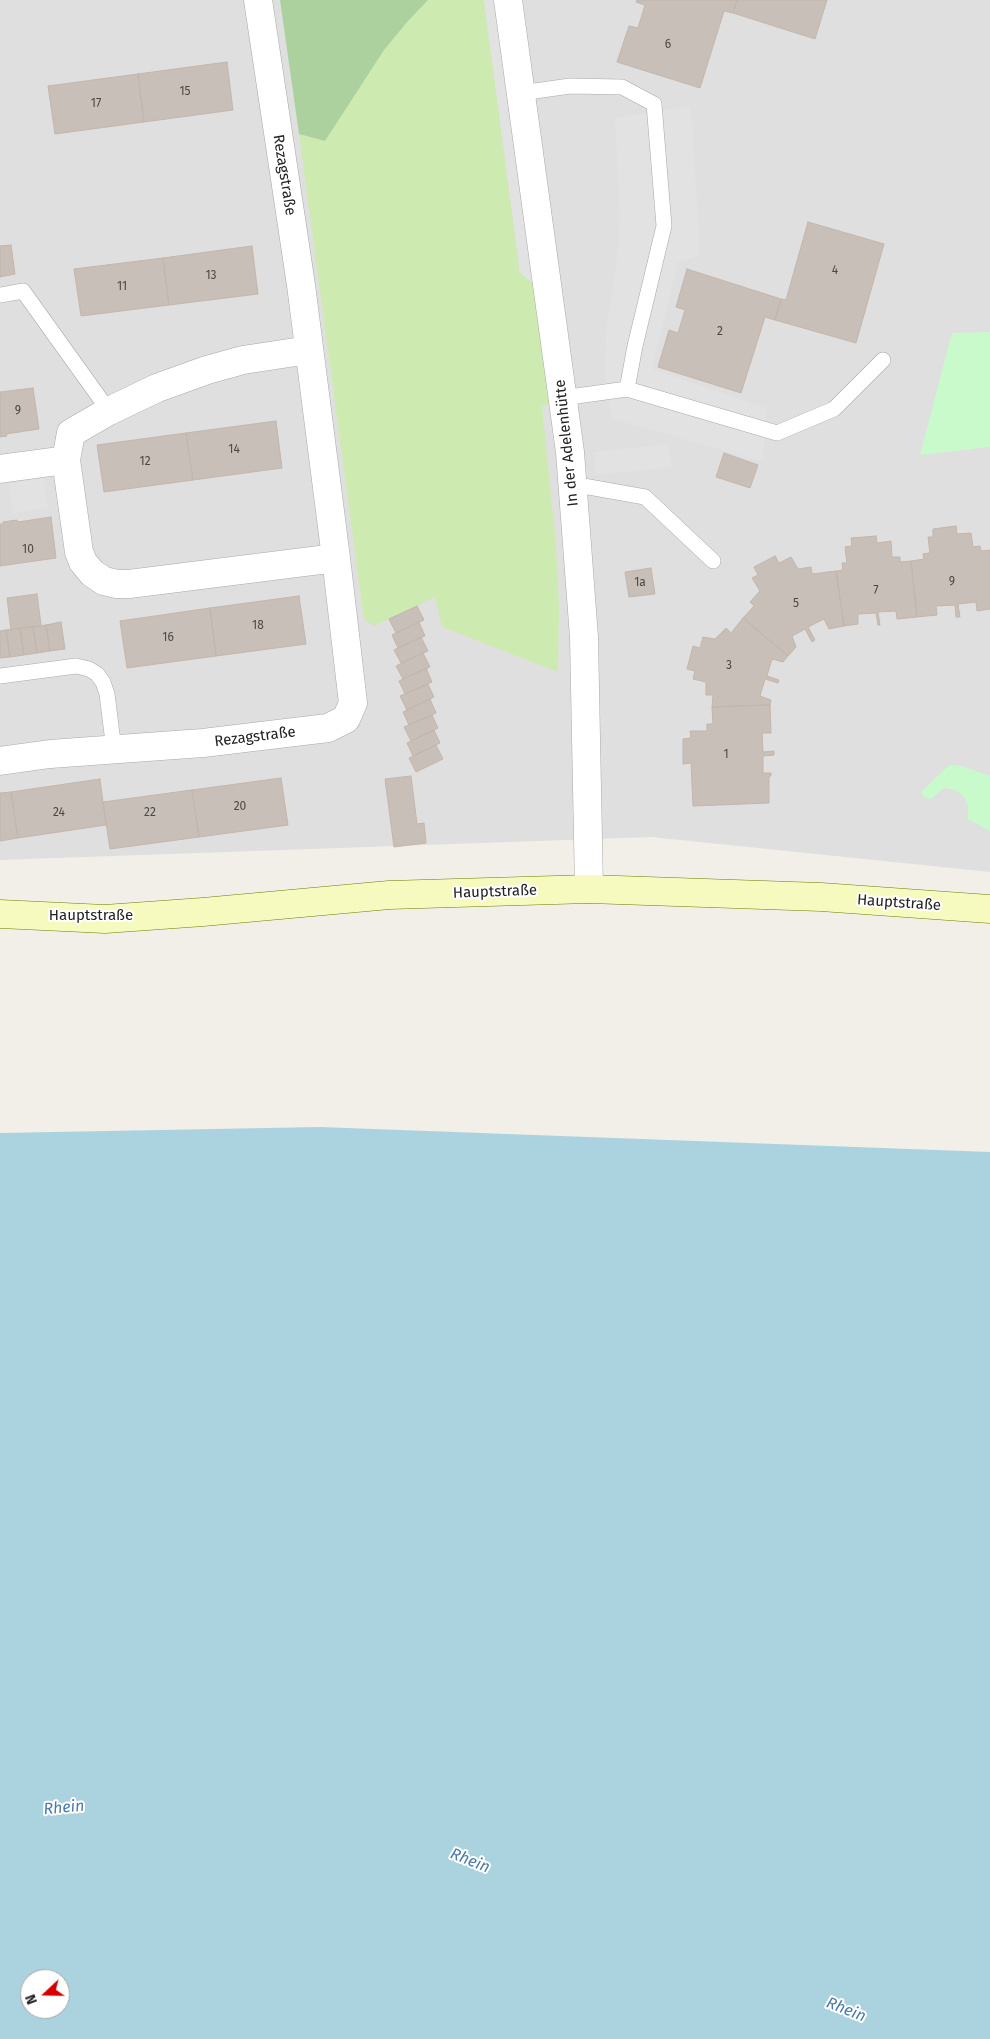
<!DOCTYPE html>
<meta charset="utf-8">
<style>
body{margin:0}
#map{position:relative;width:990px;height:2039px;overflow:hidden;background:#f2efe9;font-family:"Fira Sans",sans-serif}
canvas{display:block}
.north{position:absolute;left:20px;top:1969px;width:50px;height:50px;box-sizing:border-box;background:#fff;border:1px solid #a7a7a7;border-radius:50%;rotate:249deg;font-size:14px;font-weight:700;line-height:20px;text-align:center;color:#222}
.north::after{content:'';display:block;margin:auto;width:18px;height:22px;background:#d40000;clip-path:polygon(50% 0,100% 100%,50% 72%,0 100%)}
</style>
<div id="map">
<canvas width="990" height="2039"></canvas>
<div class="north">N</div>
</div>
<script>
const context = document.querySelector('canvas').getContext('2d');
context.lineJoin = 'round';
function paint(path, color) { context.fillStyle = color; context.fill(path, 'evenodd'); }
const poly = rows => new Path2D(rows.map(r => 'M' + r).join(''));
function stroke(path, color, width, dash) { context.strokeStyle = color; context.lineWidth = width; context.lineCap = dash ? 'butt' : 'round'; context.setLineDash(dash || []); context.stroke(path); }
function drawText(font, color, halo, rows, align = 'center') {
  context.font = font + ' "Fira Sans",sans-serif'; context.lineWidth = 4; context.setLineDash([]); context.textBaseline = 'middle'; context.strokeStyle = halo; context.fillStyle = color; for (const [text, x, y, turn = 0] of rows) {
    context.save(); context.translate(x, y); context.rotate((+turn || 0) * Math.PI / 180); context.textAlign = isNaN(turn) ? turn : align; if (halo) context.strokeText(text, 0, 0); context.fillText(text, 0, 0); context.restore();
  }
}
paint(poly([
 [0,0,990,0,990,872,651,837,0,860]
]), '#e0dfdf');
paint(poly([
 [428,0,484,0,520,273,534,284,549,405,542,406,556,545,559,606,558,672,442,627,435,597,374,626,364,620,299,134,325,141,384,50,408,21]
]), '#cdebb0');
paint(poly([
 [280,0,428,0,408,21,384,50,325,141,299,134]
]), '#add19e');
paint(poly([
 [990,332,990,447,920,455,952,333],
 [949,765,961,766,990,776,990,831,968,819,968,806,964,797,956,790,944,788,931,799,924,797,921,792]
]), '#c8facc');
paint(poly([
 [484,0,494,0,534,284,520,273],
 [691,106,700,255,678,262,652,369,766,408,763,462,611,418,605,371,607,323,616,269,620,217,615,118],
 [669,444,672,467,596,475,593,452],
 [44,478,48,508,13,513,8,484]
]), '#e2e2e2');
paint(poly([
 [320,1127,990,1152,990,2039,0,2039,0,1133],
 [30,1979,60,1979,60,2009,30,2009]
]), '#aad3df');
const building = poly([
 [637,0,737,0,733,13,724,11,700,88,617,62,629,26,638,28,645,5,636,2,637,0],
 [737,0,827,0,815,39,733,13,737,0],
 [227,62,233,110,144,122,138,74,227,62],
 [138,74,144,122,55,134,48,86,138,74],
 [808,222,884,244,856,343,775,320,781,299,786,300,808,222],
 [11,245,15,274,0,277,0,246,11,245],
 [252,246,258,294,169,305,163,258,252,246],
 [163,258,169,305,81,316,74,269,163,258],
 [687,269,781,299,775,320,765,317,741,393,658,367,669,330,678,333,685,310,676,307,687,269],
 [33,388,39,429,6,434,7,436,0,437,0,392,33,388],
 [276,421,282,468,193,480,186,433,276,421],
 [186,433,193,480,104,492,97,445,186,433],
 [724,453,758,465,750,488,716,477,724,453],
 [51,517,56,558,0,566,0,524,3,524,3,522,17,520,18,522,51,517],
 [956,526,957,534,971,533,973,547,980,546,981,551,990,550,990,609,977,611,976,602,958,604,960,617,956,617,955,605,936,606,937,615,917,617,911,561,924,559,923,554,930,553,928,537,933,537,933,529,956,526],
 [876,536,877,543,891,541,892,557,900,557,900,562,911,561,917,617,897,619,896,611,878,612,880,625,878,625,876,613,858,614,858,624,844,626,836,571,843,570,842,563,847,563,845,547,852,546,851,538,876,536],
 [775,556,779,563,791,557,798,569,811,567,812,574,836,571,844,626,829,629,824,619,808,627,815,640,812,642,805,629,792,636,796,647,788,656,743,618,754,606,750,602,760,591,752,578,758,575,754,567,775,556],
 [651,568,655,594,629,597,625,572,651,568],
 [37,594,41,625,11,630,7,598,37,594],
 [299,596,306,644,216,656,210,608,299,596],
 [417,606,424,620,396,633,389,619,417,606],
 [210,608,216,656,127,668,120,621,210,608],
 [743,618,788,656,783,662,772,659,767,676,779,680,778,683,765,679,760,696,771,700,770,705,712,707,713,695,706,695,706,682,693,679,695,671,687,669,693,646,700,648,703,637,715,639,726,628,731,633,743,618],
 [61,622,65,649,50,651,46,625,61,622],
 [419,622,425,636,398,648,392,635,419,622],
 [46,625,50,651,37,653,33,627,46,625],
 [33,627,37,653,24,655,20,628,33,627],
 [20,628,24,655,10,657,6,630,20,628],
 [6,630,10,657,0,658,0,631,6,630],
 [421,637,428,651,401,663,394,650,421,637],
 [423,653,430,667,403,679,396,666,423,653],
 [426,668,432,682,405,694,399,681,426,668],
 [428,684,434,697,407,710,400,696,428,684],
 [430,699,436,713,409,725,403,712,430,699],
 [770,705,771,733,762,733,763,752,774,751,774,755,763,756,763,773,771,773,771,776,769,776,769,803,693,806,691,763,683,764,683,739,691,738,690,731,707,731,707,724,713,724,712,707,770,705],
 [432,715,438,728,411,741,404,727,432,715],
 [434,730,440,743,413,756,407,743,434,730],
 [436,745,443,759,416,772,409,758,436,745],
 [411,776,417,824,424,823,426,843,394,847,385,779,411,776],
 [281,778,288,825,199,837,192,790,281,778],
 [100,779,106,825,18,838,11,792,100,779],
 [192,790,199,837,110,849,103,802,192,790],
 [11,792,18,838,0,841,0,793,11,792]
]);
paint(building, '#c7bfb8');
stroke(building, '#c4b6ab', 1);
const lane = poly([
 [521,93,570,86,622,87,654,104,664,226,635,346,627,389],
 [0,295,23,291,109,411],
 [562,398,627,389,777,433,834,409,883,360],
 [572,484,645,497,713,561],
 [0,676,76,666,89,669,97,674,103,682,107,694,114,750]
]);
const street = poly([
 [258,0,301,285,336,558],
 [508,0,570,452,584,637,589,889],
 [0,469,66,460],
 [0,761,50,754,203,743,328,728,346,719,353,703,336,558,129,584,117,584,104,581,92,573,83,562,79,552,66,460,71,433,109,411,157,388,207,370,243,360,309,350]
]);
const secondary = poly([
 [0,914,105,919,203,912,389,895,589,889,821,897,990,909]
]);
stroke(lane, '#a9a9a9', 16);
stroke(street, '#a9a9a9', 29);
stroke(secondary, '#707d05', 29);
stroke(lane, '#fff', 15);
stroke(street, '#fff', 28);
stroke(secondary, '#f7fabf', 28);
drawText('12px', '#4b4948', null, [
 ["6",668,45],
 ["15",185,92],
 ["17",96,104],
 ["4",835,271],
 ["13",211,276],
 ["11",122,287],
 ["2",720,332],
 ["9",18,411],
 ["14",234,450],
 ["12",145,462],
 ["10",28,550],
 ["9",952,582],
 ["1a",640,583],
 ["7",876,591],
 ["5",796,604],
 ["18",258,626],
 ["16",168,638],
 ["3",729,666],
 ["1",726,755],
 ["20",240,807],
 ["24",59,813],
 ["22",150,813]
]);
drawText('15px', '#222', '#fff', [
 ["Rezagstraße",284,175,81],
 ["In der Adelenhütte",567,443,-96],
 ["Rezagstraße",255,737,-7],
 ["Hauptstraße",495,892,-2],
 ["Hauptstraße",899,903,4],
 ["Hauptstraße",91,916]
]);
drawText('italic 16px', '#4a7aab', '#fff', [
 ["Rhein",64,1808,-5],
 ["Rhein",470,1861,22],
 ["Rhein",846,2010,22]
]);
</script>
